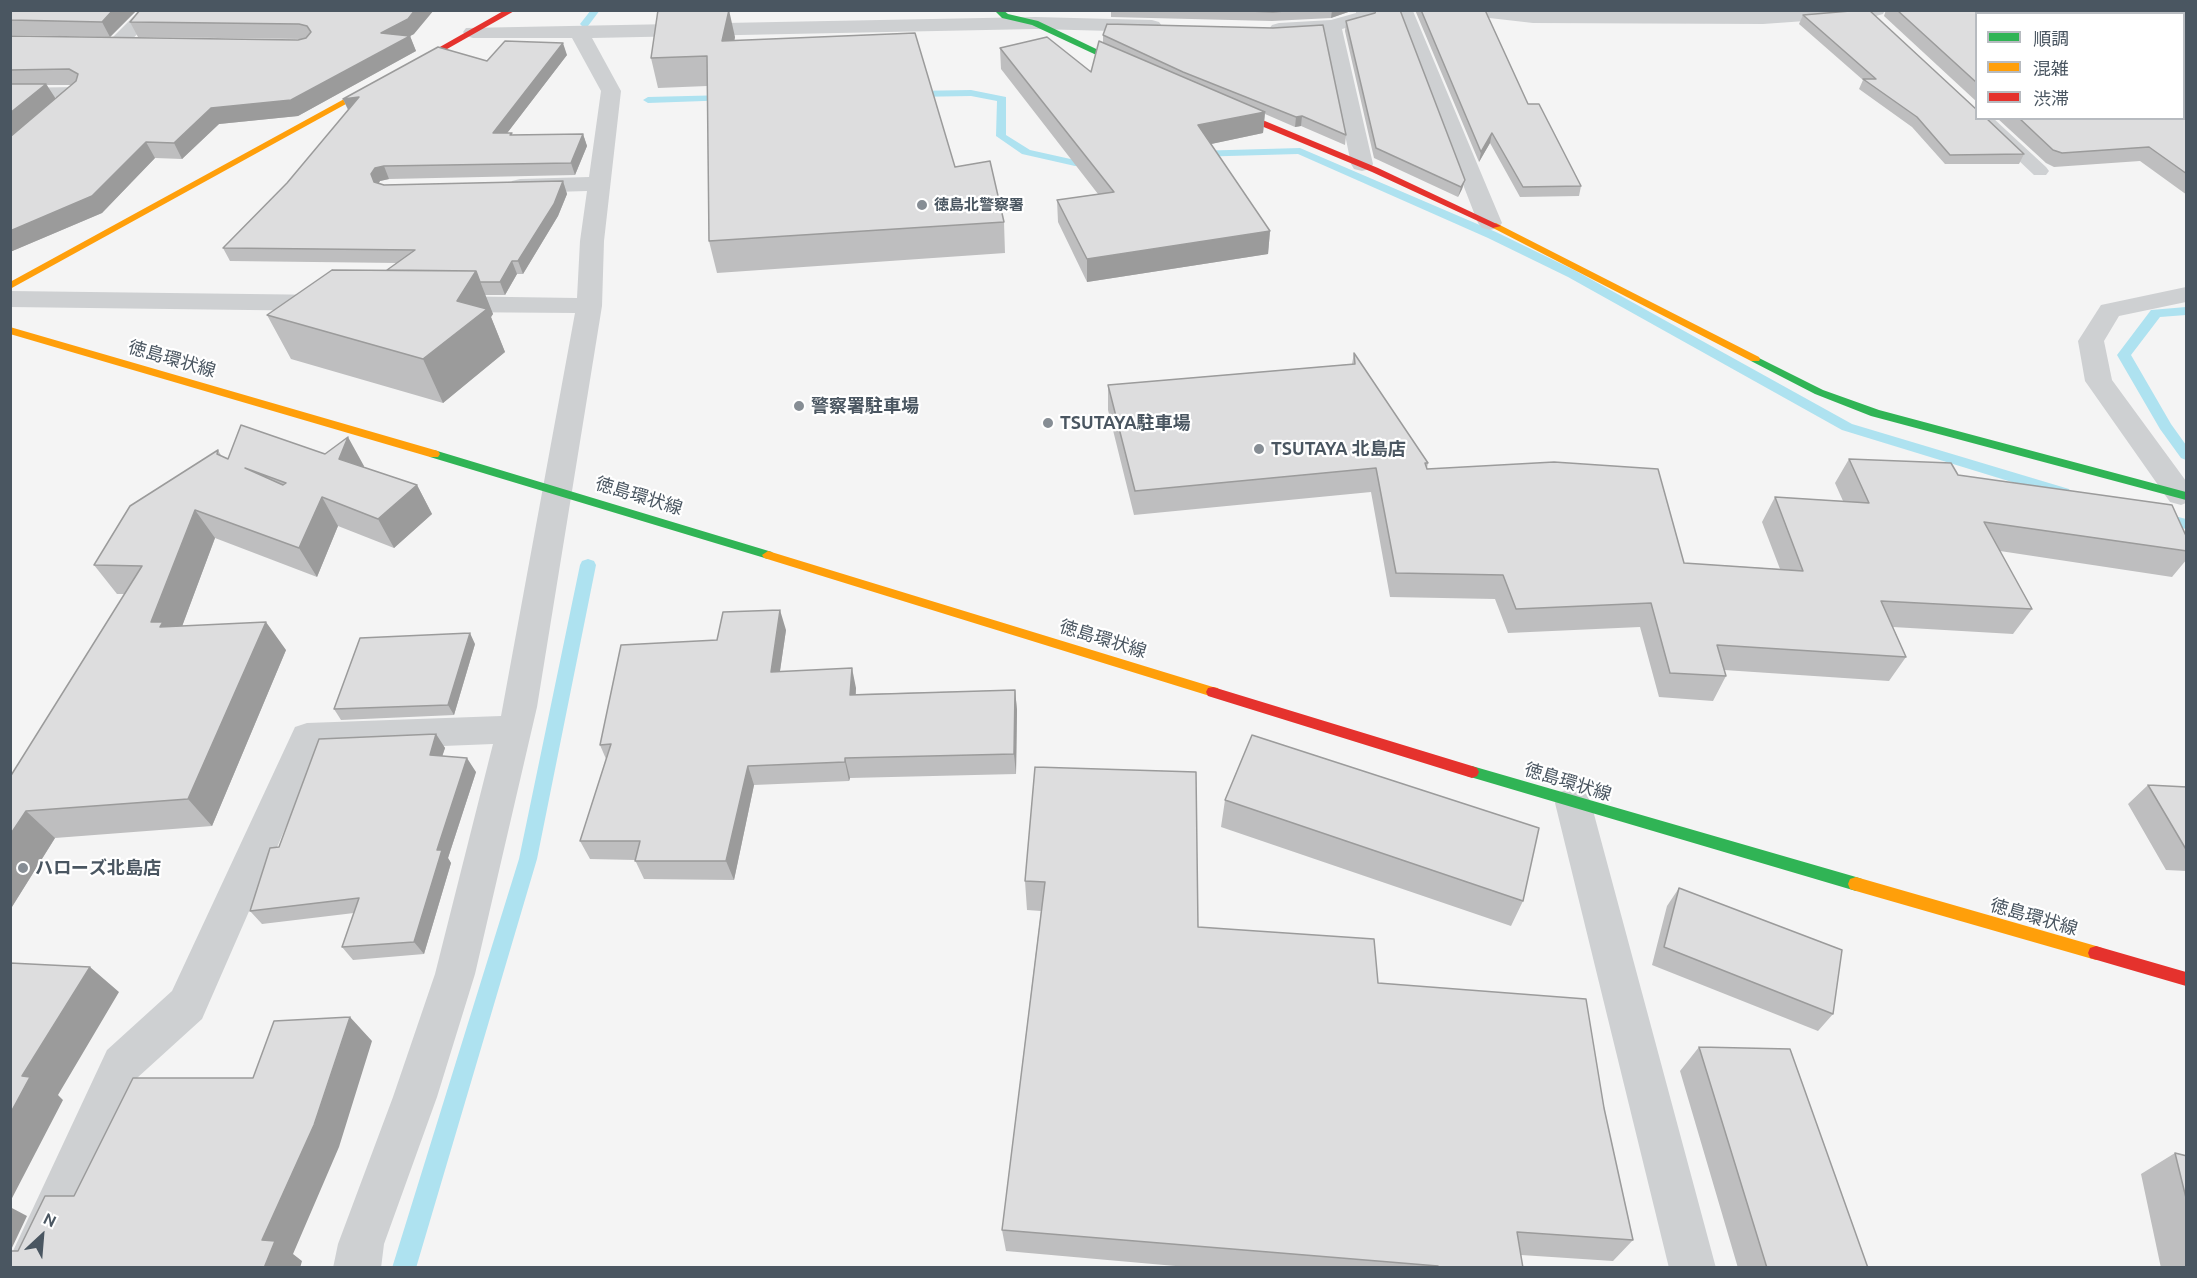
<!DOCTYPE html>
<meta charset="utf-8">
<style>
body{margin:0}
#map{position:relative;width:2197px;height:1278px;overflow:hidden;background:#f4f4f4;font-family:Ubuntu,"Noto Sans JP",sans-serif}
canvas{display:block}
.frame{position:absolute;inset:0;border:12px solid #4a5661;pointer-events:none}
.legend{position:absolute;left:1975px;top:12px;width:210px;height:108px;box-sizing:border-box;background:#fff;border:2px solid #b7bbc0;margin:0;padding:8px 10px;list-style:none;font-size:18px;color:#4a5661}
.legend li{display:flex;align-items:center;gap:12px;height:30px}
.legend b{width:30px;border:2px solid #b7bbc0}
.north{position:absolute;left:12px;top:1206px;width:60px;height:60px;-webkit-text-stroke:4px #fff;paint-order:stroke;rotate:26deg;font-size:16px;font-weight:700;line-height:24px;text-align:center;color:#4a5661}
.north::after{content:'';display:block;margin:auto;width:21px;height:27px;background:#4a5661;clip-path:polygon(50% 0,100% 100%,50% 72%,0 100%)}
</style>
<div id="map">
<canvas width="2197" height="1278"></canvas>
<div class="frame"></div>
<ul class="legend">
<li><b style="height:8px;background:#30b455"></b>順調</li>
<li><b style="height:8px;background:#ff9f0a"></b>混雑</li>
<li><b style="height:8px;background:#e5322d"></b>渋滞</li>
</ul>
<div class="north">N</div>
</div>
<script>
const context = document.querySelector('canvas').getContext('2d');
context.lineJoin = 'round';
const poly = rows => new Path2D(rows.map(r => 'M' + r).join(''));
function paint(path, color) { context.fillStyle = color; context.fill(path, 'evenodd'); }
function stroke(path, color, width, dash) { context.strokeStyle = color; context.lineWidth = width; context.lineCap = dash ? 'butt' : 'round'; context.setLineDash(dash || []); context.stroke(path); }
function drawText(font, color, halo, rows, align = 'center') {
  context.font = font + ' Ubuntu,"Noto Sans JP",sans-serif'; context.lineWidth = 4.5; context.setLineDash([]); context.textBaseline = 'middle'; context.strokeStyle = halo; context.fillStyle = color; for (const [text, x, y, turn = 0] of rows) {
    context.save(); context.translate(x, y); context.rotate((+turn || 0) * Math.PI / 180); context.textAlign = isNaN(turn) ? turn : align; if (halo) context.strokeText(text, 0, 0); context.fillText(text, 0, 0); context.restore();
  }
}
paint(poly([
 [591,10,600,10,588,26,582,26,580,24,591,10],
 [971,90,1006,97,1006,135,1030,150,1075,160,1094,161,1100,164,1094,167,1075,166,1022,154,996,136,997,101,971,96,913,97,908,94,913,91,971,90],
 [728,95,732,96,732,100,648,103,643,100,648,97,728,95],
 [1300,148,1496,232,1576,271,1852,424,2069,489,2071,493,2064,498,1842,430,1568,277,1488,238,1298,154,1194,157,1188,154,1194,151,1300,148],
 [2186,307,2186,315,2160,317,2131,355,2171,424,2186,445,2186,460,2181,458,2160,429,2117,355,2151,310,2186,307],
 [2159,512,2186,519,2186,529,2154,521,2151,517,2159,512],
 [588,559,594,561,596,565,537,859,416,1268,392,1268,519,859,580,565,582,561,588,559]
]), '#aee2f0');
paint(poly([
 [78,87,86,92,84,95,16,154,10,155,10,141,62,97,10,98,10,88,78,87],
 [1976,116,1976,118,1993,118,2046,167,2049,171,2046,175,2034,175,1977,121,1975,118,1976,116]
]), '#ced0d2');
paint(poly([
 [140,10,160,10,123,49,109,49,106,45,109,41,140,10],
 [1356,10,1374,10,1375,16,1373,20,1342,29,1373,164,1370,169,1362,171,1354,169,1351,164,1324,32,1279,35,1272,33,1269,29,1272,25,1279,23,1331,20,1356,13,1356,10],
 [1395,10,1413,11,1502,223,1498,228,1490,230,1482,228,1478,223,1395,10],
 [1463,10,1679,12,1885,10,1883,14,1876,16,1763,24,1533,23,1472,16,1465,14,1463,10],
 [1035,17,1152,20,1159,22,1162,26,1159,30,1152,32,1035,29,592,38,621,91,604,241,602,306,537,707,475,974,437,1097,384,1244,381,1268,333,1268,338,1244,393,1097,435,974,493,744,319,751,202,1019,137,1078,54,1268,10,1268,13,1251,107,1050,172,991,295,727,307,723,501,716,575,313,444,312,435,309,431,304,435,299,444,296,577,298,580,241,587,191,520,193,512,191,509,186,512,181,520,179,589,177,601,91,572,38,473,38,466,36,463,32,466,28,1035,17],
 [2186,287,2186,302,2119,316,2104,341,2112,380,2186,481,2186,503,2181,505,2170,502,2085,381,2078,341,2101,305,2186,287],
 [10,291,329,295,338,298,342,303,338,308,329,311,10,307,10,291],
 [1573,788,1586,792,1591,803,1716,1268,1669,1268,1555,803,1560,792,1573,788]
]), '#ced0d2');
paint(poly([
 [994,10,1003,10,1008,14,1038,21,1142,71,1135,73,1032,25,1002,18,994,10],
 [1755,356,1823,390,1879,410,2186,492,2186,500,1871,416,1815,394,1751,361,1751,357,1755,356],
 [434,450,772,552,774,555,768,559,430,457,428,454,434,450],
 [1472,766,1856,877,1862,879,1864,884,1862,889,1856,891,1467,776,1465,772,1467,768,1472,766]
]), '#30b455');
paint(poly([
 [388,75,395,77,10,289,10,282,388,75],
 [1496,223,1759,357,1760,359,1759,361,1751,361,1493,228,1493,224,1496,223],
 [10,327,438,451,440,454,438,457,430,457,10,334,10,327],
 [768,551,1213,687,1218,688,1220,692,1218,696,1213,697,764,558,762,555,768,551],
 [1856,877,2096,946,2102,948,2104,953,2102,958,2096,960,1856,891,1850,889,1848,884,1850,879,1856,877]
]), '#ff9f0a');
paint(poly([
 [505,10,516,10,394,79,387,77,505,10],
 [1218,104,1224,104,1378,168,1501,226,1493,228,1372,172,1218,108,1218,104],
 [1213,687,1472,766,1477,768,1479,772,1477,776,1472,778,1208,696,1206,692,1208,688,1213,687],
 [2096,946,2186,972,2186,986,2090,958,2088,953,2090,948,2096,946]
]), '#e5322d');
paint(poly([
 [10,10,137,10,110,37,10,35],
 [140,10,414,34,410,36,416,51,298,116,219,124,182,159,155,158,102,213,10,252,10,36,298,40,302,39,138,37,130,22],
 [47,85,72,85,55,99],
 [1111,10,1354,10,1331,18,1272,21,1111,17],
 [1415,10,1485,10,1528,104,1581,186,1579,196,1520,197,1490,143,1479,162],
 [1886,10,1907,10,1908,11,2187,10,2187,195,2140,161,2054,167,2046,163,1997,118,2184,118,1977,14,1977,102,1884,16],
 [1375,13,1465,180,1462,189,1458,197,1374,158,1345,31,1346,21],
 [1803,15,2024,154,2019,164,1945,164,1912,127,1859,89,1863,80,1799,24],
 [1107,24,1346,135,1345,145,1301,126,1295,127,1265,114,1263,133,1211,144,1270,231,1268,254,1087,282,1058,222,1057,200,1098,194,1001,69,1000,48,1091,72,1103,43,1103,35],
 [735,37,734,41,955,167,1004,222,1005,253,717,273,709,241,707,86,658,88,651,58],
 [567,55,507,133,512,135,583,134,587,146,575,175,389,179,380,181,379,183,384,185,563,181,567,194,558,216,523,274,517,274,505,295,485,295,493,314,491,317,505,352,443,403,291,359,267,315,387,270,398,263,230,261,223,248,287,183,348,110,343,99,487,61],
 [1354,353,1428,463,1427,468,1427,469,1684,563,1780,569,1762,522,1775,497,1843,501,1835,483,1849,459,1958,475,2187,538,2187,559,2172,577,2000,551,2032,609,2013,634,1893,627,1906,657,1889,681,1724,670,1726,676,1713,701,1659,697,1640,627,1508,633,1495,599,1390,597,1371,492,1134,515,1108,410,1108,385,1352,364],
 [218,450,222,457,228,459,325,454,364,466,363,467,417,485,432,514,394,548,338,526,317,577,215,538,182,626,286,650,212,826,55,838,10,910,10,777,125,594,117,594,94,565],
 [786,630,780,671,856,688,856,694,1015,690,1017,710,1016,774,850,778,849,781,754,785,734,880,644,879,635,860,590,859,580,841,606,759,600,745,717,640],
 [475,644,454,715,341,720,334,709],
 [436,734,445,748,442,756,476,772,448,858,451,863,424,954,353,960,342,947,354,913,262,924,250,911,279,847],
 [1035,767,1198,927,1378,983,1604,1108,1633,1240,1613,1261,1521,1255,1523,1268,1198,1268,1006,1251,1002,1230,1041,911,1027,910,1025,881],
 [2148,785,2187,787,2187,871,2166,870,2128,804],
 [1225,800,1523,901,1511,926,1221,827],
 [1679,888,1833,1014,1818,1031,1652,965,1667,906],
 [1699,1047,1868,1268,1738,1268,1680,1071],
 [2175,1153,2187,1156,2187,1268,2161,1268,2141,1174]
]), '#bebebf');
paint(poly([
 [113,10,137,10,110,37,102,22],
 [415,10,434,10,414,34,387,48,381,33],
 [729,10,735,37,729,70,722,41],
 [1332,10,1354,10,1331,18],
 [410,36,416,51,298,116,219,124,182,159,174,143,211,108],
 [563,43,567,55,498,145,493,133],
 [46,84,56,99,10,138,10,113],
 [359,97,349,111,343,99],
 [1265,112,1263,133,1197,147,1198,125],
 [1302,116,1301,126,1295,127,1296,117],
 [1492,133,1490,143,1479,162,1481,152],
 [583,134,587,146,575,175,571,163],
 [146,142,155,158,102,213,10,252,10,231],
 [384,166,389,179,380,181,376,187,371,174,375,168],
 [1465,180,1462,189,1458,197,1461,187],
 [563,181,567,194,558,216,523,274,518,261],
 [1270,231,1268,254,1087,282,1087,259],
 [512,261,517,274,505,295,500,282],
 [476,271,493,314,491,317,505,352,443,403,423,359,457,301],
 [348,437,364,466,355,487,339,459],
 [417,485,432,514,394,548,378,519],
 [322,497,338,526,317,577,299,548],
 [195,510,215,538,177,640,151,622],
 [780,610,786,630,777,691,771,672],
 [266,622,286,650,212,826,188,799],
 [470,633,475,644,454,715,448,705],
 [852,668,856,688,854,714,850,695],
 [1015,690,1017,710,1016,774,1014,754],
 [436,734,445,748,438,769,430,755],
 [467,758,476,772,448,858,451,863,424,954,414,942,437,850],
 [845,758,850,778,849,781,845,762],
 [748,766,754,785,734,880,726,861],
 [26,811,55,838,10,910,10,835],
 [90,967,119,992,58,1095,63,1100,10,1202,10,1114,22,1076],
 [350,1017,372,1041,339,1147,293,1254,302,1261,300,1268,264,1268,262,1240],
 [10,1207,27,1216,10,1252]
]), '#9b9b9b');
const building = poly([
 [10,10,113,10,102,22,10,20,10,10],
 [140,10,415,10,408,19,381,33,410,36,291,100,211,108,174,143,146,142,92,196,10,231,10,137,76,81,78,74,69,69,10,70,10,36,298,40,306,38,311,32,307,26,299,24,130,22,140,10],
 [658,10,729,10,722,41,915,33,955,167,990,161,1004,222,709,241,707,56,651,58,658,10],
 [1225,10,1296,10,1273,12,1225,10],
 [1376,10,1400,10,1465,180,1461,187,1376,148,1346,21,1375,13,1376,10],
 [1421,10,1485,10,1528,104,1539,104,1581,186,1523,187,1492,133,1481,152,1421,10],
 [1862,10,1869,10,1977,110,1977,118,1986,118,2024,154,1950,155,1917,117,1863,79,1876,79,1803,15,1862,10],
 [1897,10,1907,10,1908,11,2187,10,2187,174,2149,147,2062,153,2053,150,2019,118,2184,118,2184,14,1977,14,1977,83,1897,10],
 [1107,24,1273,28,1323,25,1346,135,1302,116,1296,117,1183,72,1103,35,1107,24],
 [1047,37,1091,72,1099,41,1265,112,1198,125,1270,231,1087,259,1057,200,1114,192,1000,48,1047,37],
 [505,41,563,43,493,133,512,133,510,135,583,134,571,163,384,166,375,168,371,174,374,182,384,185,563,181,554,204,518,261,512,261,500,282,480,282,476,271,387,270,415,250,223,248,287,183,359,97,343,99,438,47,487,61,505,41],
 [10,84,46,84,10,113,10,84],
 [332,270,476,271,457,301,487,309,423,359,267,315,332,270],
 [1354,353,1428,463,1425,463,1427,469,1554,462,1658,469,1684,563,1803,571,1775,497,1869,503,1849,459,1951,463,1958,475,2172,505,2187,538,2187,551,1984,522,2032,609,1881,601,1906,657,1717,645,1726,676,1670,673,1651,603,1516,609,1503,575,1396,573,1376,468,1135,491,1108,385,1355,364,1354,353],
 [241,425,325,454,348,437,339,459,417,485,378,519,322,497,299,548,195,510,151,622,163,622,160,627,266,622,188,799,26,811,10,835,10,777,142,566,94,565,130,506,218,450,217,454,228,459,241,425],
 [245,468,286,483,283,485,245,468],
 [780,610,771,672,852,668,850,695,1015,690,1014,754,845,758,845,762,748,766,726,861,635,861,640,841,580,841,611,744,600,745,621,645,717,640,723,612,780,610],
 [470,633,448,705,334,709,360,638,470,633],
 [436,734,430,755,467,758,437,850,442,850,414,942,342,947,359,898,250,911,270,848,279,847,319,739,436,734],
 [1252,735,1539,828,1523,901,1225,800,1252,735],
 [1035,767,1196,772,1198,927,1374,939,1378,983,1586,999,1604,1108,1633,1240,1517,1232,1523,1268,1438,1268,1438,1266,1002,1230,1045,882,1025,881,1035,767],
 [2148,785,2187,787,2187,851,2148,785],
 [1679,888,1842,950,1833,1014,1664,947,1679,888],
 [10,963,90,967,22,1076,30,1077,10,1114,10,963],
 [350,1017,314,1125,262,1240,275,1241,264,1268,10,1267,10,1251,18,1251,45,1196,74,1196,133,1078,253,1078,274,1021,350,1017],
 [1699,1047,1790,1049,1868,1268,1767,1268,1699,1047],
 [2175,1153,2187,1156,2187,1202,2175,1153]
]);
paint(building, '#ddddde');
stroke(building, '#9b9b9b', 1.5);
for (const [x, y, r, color] of [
 [922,205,6,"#868d94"],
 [799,406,6,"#868d94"],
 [1048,423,6,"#868d94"],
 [1259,449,6,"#868d94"],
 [23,868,6,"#868d94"]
]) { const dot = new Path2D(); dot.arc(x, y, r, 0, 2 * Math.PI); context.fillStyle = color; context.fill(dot); stroke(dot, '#fff', 2); }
drawText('bold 15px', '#4a5661', '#fff', [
 ["徳島北警察署",934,205]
], 'left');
drawText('18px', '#4a5661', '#fff', [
 ["徳島環状線",172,359,16],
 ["徳島環状線",639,496,17],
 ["徳島環状線",1103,639,17],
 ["徳島環状線",1568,782,17],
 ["徳島環状線",2034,917,16]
]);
drawText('bold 18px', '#4a5661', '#fff', [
 ["警察署駐車場",811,406],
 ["TSUTAYA駐車場",1060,423],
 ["TSUTAYA 北島店",1271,449],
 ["ハローズ北島店",35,868]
], 'left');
</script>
